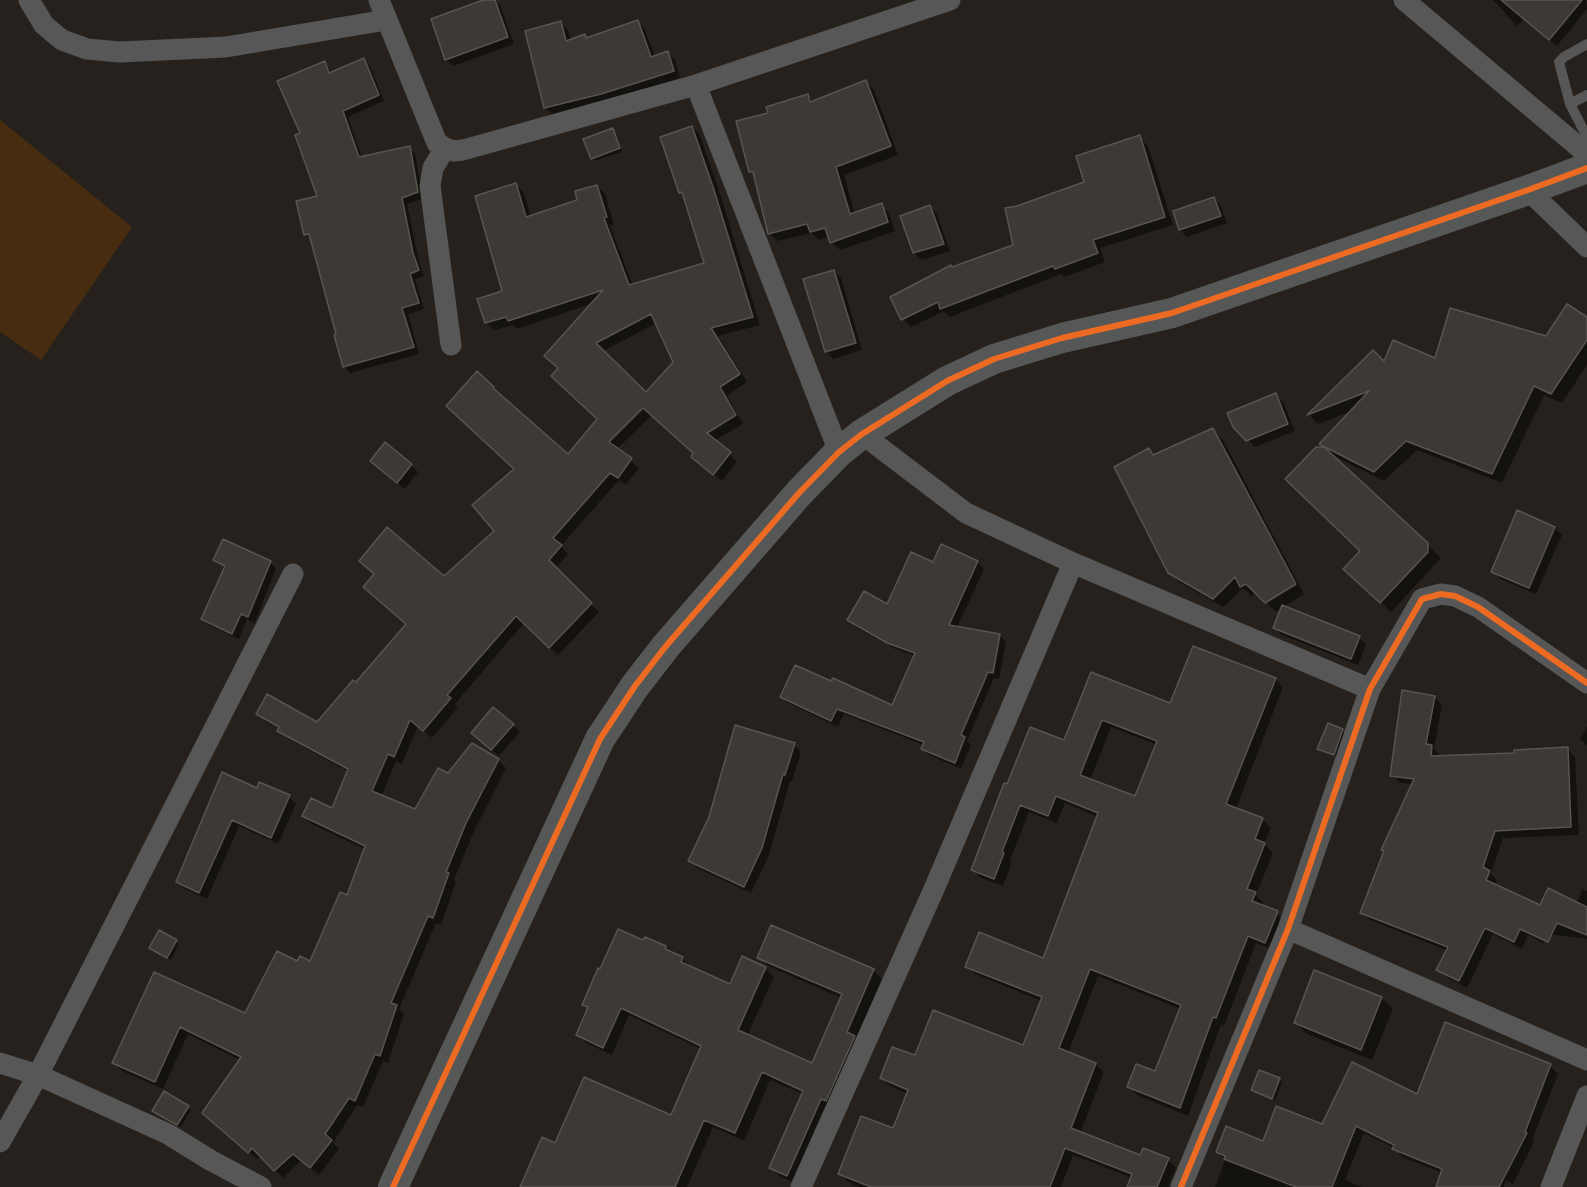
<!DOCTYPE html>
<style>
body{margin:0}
canvas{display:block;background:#26211c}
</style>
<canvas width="1587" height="1187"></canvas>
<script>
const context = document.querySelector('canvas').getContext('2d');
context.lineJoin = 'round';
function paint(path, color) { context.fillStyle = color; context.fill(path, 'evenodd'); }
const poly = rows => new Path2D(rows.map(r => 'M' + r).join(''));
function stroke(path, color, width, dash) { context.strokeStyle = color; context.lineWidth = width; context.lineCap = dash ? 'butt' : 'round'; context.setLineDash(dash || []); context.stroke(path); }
paint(poly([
 [0,120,132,227,41,360,0,332]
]), '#472c0f');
paint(poly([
 [488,0,495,0,500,5,514,44,453,66,446,59],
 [1493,0,1586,0,1587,9,1557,46,1524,19,1517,26],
 [637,21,644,28,655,57,668,53,675,60,680,78,609,100,552,114,545,107,561,23,568,30,571,41,584,36,588,39],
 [363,60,370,66,384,101,348,117,362,158,409,148,415,154,423,199,407,204,419,261,424,276,415,280,424,309,408,314,419,354,350,373,344,366,338,335,312,241,305,234,319,197,302,134,325,63,332,73],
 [866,82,874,90,898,155,844,175,855,214,881,205,889,213,895,231,840,250,832,242,830,237,819,240,812,233,777,241,769,233,756,177,751,172,769,114,808,96,814,102],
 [692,127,700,135,722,200,760,325,718,336,747,382,727,396,743,424,714,441,737,461,722,481,701,465,695,454,652,415,617,449,639,468,626,485,619,480,561,546,568,554,555,569,599,612,558,655,524,623,455,704,458,707,432,738,418,726,402,764,396,761,381,797,416,811,448,775,498,760,506,768,474,831,454,880,456,882,441,925,436,923,399,1009,404,1014,388,1063,383,1061,363,1107,357,1105,333,1143,339,1149,319,1175,301,1161,283,1178,261,1155,257,1159,212,1120,240,1060,188,1034,163,1089,122,1071,114,1063,154,974,246,1015,298,963,311,963,348,897,366,850,312,824,304,816,333,810,349,772,287,738,279,729,265,721,258,713,317,724,356,684,444,578,496,531,516,469,477,373,568,456,599,419,560,368,593,303,517,329,513,325,494,330,486,322,504,292,516,185,524,193,531,217,579,201,597,186,605,194,614,225,610,226,633,285,706,264,686,198,680,192],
 [657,323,674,362,646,394,603,351],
 [612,130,616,133,622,152,595,161,592,158],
 [1139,137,1148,146,1173,225,1100,248,1105,262,1064,277,1061,274,950,317,944,311,911,327,903,319,952,269,1014,246],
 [1214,198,1221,206,1227,223,1187,237,1180,230],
 [930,207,937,214,950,251,922,260,914,253],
 [834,271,841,278,862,350,833,359,826,351],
 [1587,319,1587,365,1562,403,1544,395,1502,483,1417,450,1384,481,1330,454,1441,558,1391,612,1355,579,1362,551,1288,479,1352,411,1318,424,1309,415,1373,352,1384,363,1436,360,1547,338],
 [1275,395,1283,402,1295,431,1255,447,1234,426],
 [1213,430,1223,440,1304,594,1276,612,1257,593,1251,596,1243,588,1223,607,1179,582,1169,572,1149,450,1155,456],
 [411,465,418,472,405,489,379,468],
 [1555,528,1562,535,1536,594,1500,579,1493,571],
 [215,560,270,562,276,568,255,623,247,619,239,639,209,625,203,619,226,568],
 [977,562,984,569,957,628,999,635,1006,642,999,679,994,678,967,741,971,745,961,769,929,755,923,748,924,745,844,714,838,727,788,703,781,697,893,708,915,656,895,649,856,627,849,620,888,606,933,564],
 [1275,628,1359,637,1366,645,1358,665,1282,635],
 [1092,674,1171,705,1275,679,1283,687,1236,809,1262,819,1271,828,1264,844,1273,853,1256,895,1263,902,1262,906,1277,913,1285,921,1274,950,1256,943,1224,1026,1221,1024,1188,1116,1137,1095,1128,1087,1156,1073,1181,1009,1098,976,1068,1053,1095,1064,1104,1072,1080,1133,1141,1157,1168,1160,1176,1168,1168,1187,1129,1187,1132,1178,1073,1155,1061,1187,858,1187,848,1182,840,1173,894,1130,908,1094,890,1086,881,1078,915,1057,1024,1047,1042,1001,975,974,967,966,1044,960,1098,817,1065,803,1057,823,1029,812,1010,860,1012,862,1003,886,981,878,972,869,1008,786,1065,742],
 [1111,727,1157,745,1136,798,1090,780],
 [1434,697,1442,705,1434,749,1439,754,1439,757,1516,755,1567,749,1575,757,1579,835,1503,838,1491,874,1497,880,1495,885,1541,907,1577,904,1582,889,1587,891,1587,939,1546,934,1543,943,1528,935,1522,949,1493,934,1467,988,1446,977,1438,969,1448,951,1370,920,1362,912,1412,784,1400,783,1392,775],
 [513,725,520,732,499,756,480,740],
 [1587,726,1587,745,1580,739],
 [1342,730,1345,734,1337,757,1319,748],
 [794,745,801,752,792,781,790,781,769,855,751,893,697,868,690,860],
 [257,789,289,797,296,804,278,844,239,826,207,899,185,889,177,882],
 [176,941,179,944,171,960,151,948],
 [644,942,665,948,670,952,682,958,691,966,731,986,765,968,774,977,747,1036,812,1065,842,998,768,966,759,957,873,970,882,979,796,1184,780,1176,771,1168,803,1094,770,1080,744,1141,713,1127,687,1187,521,1187,556,1145,672,1117,701,1049,629,1015,612,1055,586,1043,578,1035,589,1009,584,1004],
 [1315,972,1382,998,1393,1009,1372,1060,1307,1034,1296,1023],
 [1550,1066,1558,1074,1532,1140,1534,1142,1513,1184,1506,1180,1504,1187,1438,1187,1443,1173,1402,1157,1394,1148,1364,1133,1345,1180,1362,1187,1215,1187,1225,1160,1217,1152,1263,1143,1418,1096],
 [1279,1079,1282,1082,1275,1101,1253,1090],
 [188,1107,191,1110,181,1127,157,1113]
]), '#0007');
const building = poly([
 [483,0,495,0,508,37,445,60,431,19,483,0],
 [1501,0,1582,0,1549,40,1501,0],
 [638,20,651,57,668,51,674,71,601,94,544,108,525,31,561,21,566,41,585,34,586,38,638,20],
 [364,58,379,95,343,111,359,157,410,146,418,192,402,198,413,253,419,270,410,274,419,303,402,308,414,347,343,367,334,335,336,334,309,234,304,235,296,201,317,196,295,135,300,133,277,81,325,61,329,73,364,58],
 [866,80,891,146,836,167,850,214,882,203,888,222,830,243,825,228,810,232,807,224,768,234,753,172,749,172,736,121,768,113,766,107,808,94,810,102,866,80],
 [692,126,714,190,753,317,711,328,740,374,720,387,736,415,707,433,731,452,713,475,691,457,693,453,643,408,609,442,632,458,618,478,610,473,553,538,562,545,549,560,592,603,549,648,516,616,447,695,451,698,423,731,410,720,394,757,388,754,372,791,415,809,438,768,448,773,472,743,499,759,466,823,446,872,449,873,433,918,428,916,391,1003,397,1005,380,1056,375,1054,355,1101,349,1098,325,1134,332,1140,310,1168,293,1154,274,1171,252,1148,248,1153,202,1113,241,1057,180,1027,155,1082,112,1063,154,972,245,1013,277,951,297,961,300,956,310,961,340,892,347,895,365,846,302,816,311,798,332,808,348,769,277,731,279,727,256,714,267,694,317,722,353,680,356,682,406,624,363,587,374,574,359,561,387,527,444,576,494,531,472,505,514,469,446,406,477,371,494,387,493,388,568,454,597,419,551,376,558,368,544,356,603,290,508,321,506,317,485,323,477,299,502,291,475,196,516,183,526,217,577,200,575,191,597,185,607,217,604,218,629,285,704,263,682,192,679,193,660,137,692,126],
 [651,314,673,362,646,392,596,343,651,314],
 [613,128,620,148,591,159,583,139,613,128],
 [1140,135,1165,217,1093,240,1098,253,1055,269,1053,266,940,309,938,302,901,320,890,297,951,265,952,267,1013,245,1005,208,1017,206,1084,182,1076,156,1140,135],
 [1214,197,1221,216,1179,230,1173,211,1214,197],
 [930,205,944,244,913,253,900,216,930,205],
 [834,270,856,343,825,352,803,279,834,270],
 [1567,304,1587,317,1587,340,1551,394,1534,386,1492,474,1406,441,1374,472,1319,444,1369,391,1307,415,1373,350,1384,361,1393,340,1435,358,1450,308,1546,336,1567,304],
 [1276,393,1288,424,1246,441,1233,427,1227,413,1276,393],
 [1213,428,1296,584,1265,603,1246,584,1240,587,1235,577,1213,599,1168,573,1114,467,1149,448,1153,455,1213,428],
 [385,442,412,464,397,483,370,461,385,442],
 [1316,447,1324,447,1428,543,1428,552,1380,603,1343,569,1360,551,1285,479,1316,447],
 [1517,510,1555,527,1529,588,1491,572,1517,510],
 [223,539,271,561,248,617,241,614,232,634,201,619,225,566,213,560,223,539],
 [941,544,978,561,949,625,1000,634,993,673,988,672,961,735,965,737,955,763,921,749,924,742,837,709,831,721,780,697,795,665,831,681,833,678,892,705,915,653,887,643,847,620,864,591,887,604,911,552,933,562,941,544],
 [1282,605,1360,636,1351,659,1273,628,1282,605],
 [1193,646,1276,678,1226,804,1263,818,1255,839,1265,843,1247,889,1256,892,1252,901,1278,911,1265,943,1248,936,1216,1018,1213,1017,1180,1108,1127,1087,1136,1064,1155,1071,1181,1005,1090,969,1059,1048,1096,1063,1071,1128,1140,1155,1143,1148,1169,1158,1157,1187,1127,1187,1132,1174,1065,1148,1050,1187,871,1187,838,1174,861,1116,893,1128,908,1090,880,1078,892,1047,915,1055,933,1010,1023,1045,1042,997,965,967,979,932,1043,958,1098,813,1056,796,1048,816,1020,805,1002,852,1004,853,994,879,971,870,1004,783,1007,784,1030,727,1064,740,1091,672,1170,703,1193,646],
 [1102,720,1157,741,1135,796,1080,775,1102,720],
 [1402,690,1435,696,1426,744,1432,745,1431,756,1514,753,1514,750,1568,747,1571,827,1495,831,1483,867,1490,871,1486,880,1540,905,1548,888,1587,907,1587,935,1557,923,1548,942,1520,929,1514,942,1485,928,1459,981,1436,970,1448,947,1360,913,1384,851,1381,850,1414,779,1390,776,1402,690],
 [493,707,514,724,491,750,471,733,493,707],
 [1328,723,1343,729,1334,755,1317,749,1328,723],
 [735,725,795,743,785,775,783,774,762,848,744,887,688,861,709,817,735,725],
 [222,772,257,788,259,782,290,795,271,838,232,820,199,893,176,882,222,772],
 [771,925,874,969,847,1032,855,1036,826,1101,821,1099,787,1176,769,1168,803,1091,762,1072,735,1133,704,1120,675,1187,520,1187,542,1137,555,1143,584,1077,671,1115,701,1046,621,1008,603,1048,576,1035,588,1007,582,1005,598,968,600,969,618,929,643,940,645,937,666,946,665,949,683,957,681,962,730,984,742,956,766,967,738,1030,812,1063,842,994,757,958,771,925],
 [159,930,177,940,167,958,149,948,159,930],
 [1314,970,1382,997,1361,1050,1294,1023,1314,970],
 [1445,1022,1551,1064,1525,1132,1527,1133,1499,1187,1436,1187,1442,1169,1392,1149,1394,1145,1356,1126,1332,1187,1296,1187,1224,1159,1225,1156,1216,1152,1226,1126,1263,1141,1276,1106,1322,1124,1352,1062,1417,1094,1445,1022],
 [1259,1070,1280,1078,1272,1099,1251,1090,1259,1070],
 [164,1091,189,1106,177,1125,152,1111,164,1091]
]);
paint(building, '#3d3935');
stroke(building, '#58544f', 1.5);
stroke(poly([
 [1587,95,1570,104,1587,137],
 [1570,104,1559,62,1564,57,1587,44]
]), '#565756', 10);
stroke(poly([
 [29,0,44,25,62,40,87,49,120,52,226,47,386,20],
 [379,0,437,143,445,148,454,151,463,150,696,85,950,0],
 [1404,0,1587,154],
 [696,85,839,452],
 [445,148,433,168,430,186,451,345],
 [1528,190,1587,247],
 [862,434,966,513,1073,563,1370,689],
 [1288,929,1587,1060],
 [0,1063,38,1075,168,1134,210,1160,261,1187],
 [0,1142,38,1075,293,574],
 [801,1187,934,889,1073,563],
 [1181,1187,1288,929,1370,689,1422,599,1441,594,1455,596,1478,607,1587,683],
 [1551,1187,1587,1096]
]), '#565756', 21);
stroke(poly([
 [393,1187,600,739,635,686,666,646,799,493,839,452,862,434,947,381,994,359,1062,338,1172,313,1528,190,1587,168]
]), '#565858', 30);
stroke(poly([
 [393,1187,600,739,635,686,666,646,799,493,839,452,862,434,947,381,994,359,1062,338,1172,313,1528,190,1587,168],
 [1181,1187,1288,929,1370,689,1422,599,1441,594,1455,596,1478,607,1587,683]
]), '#ed6a23', 6);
</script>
